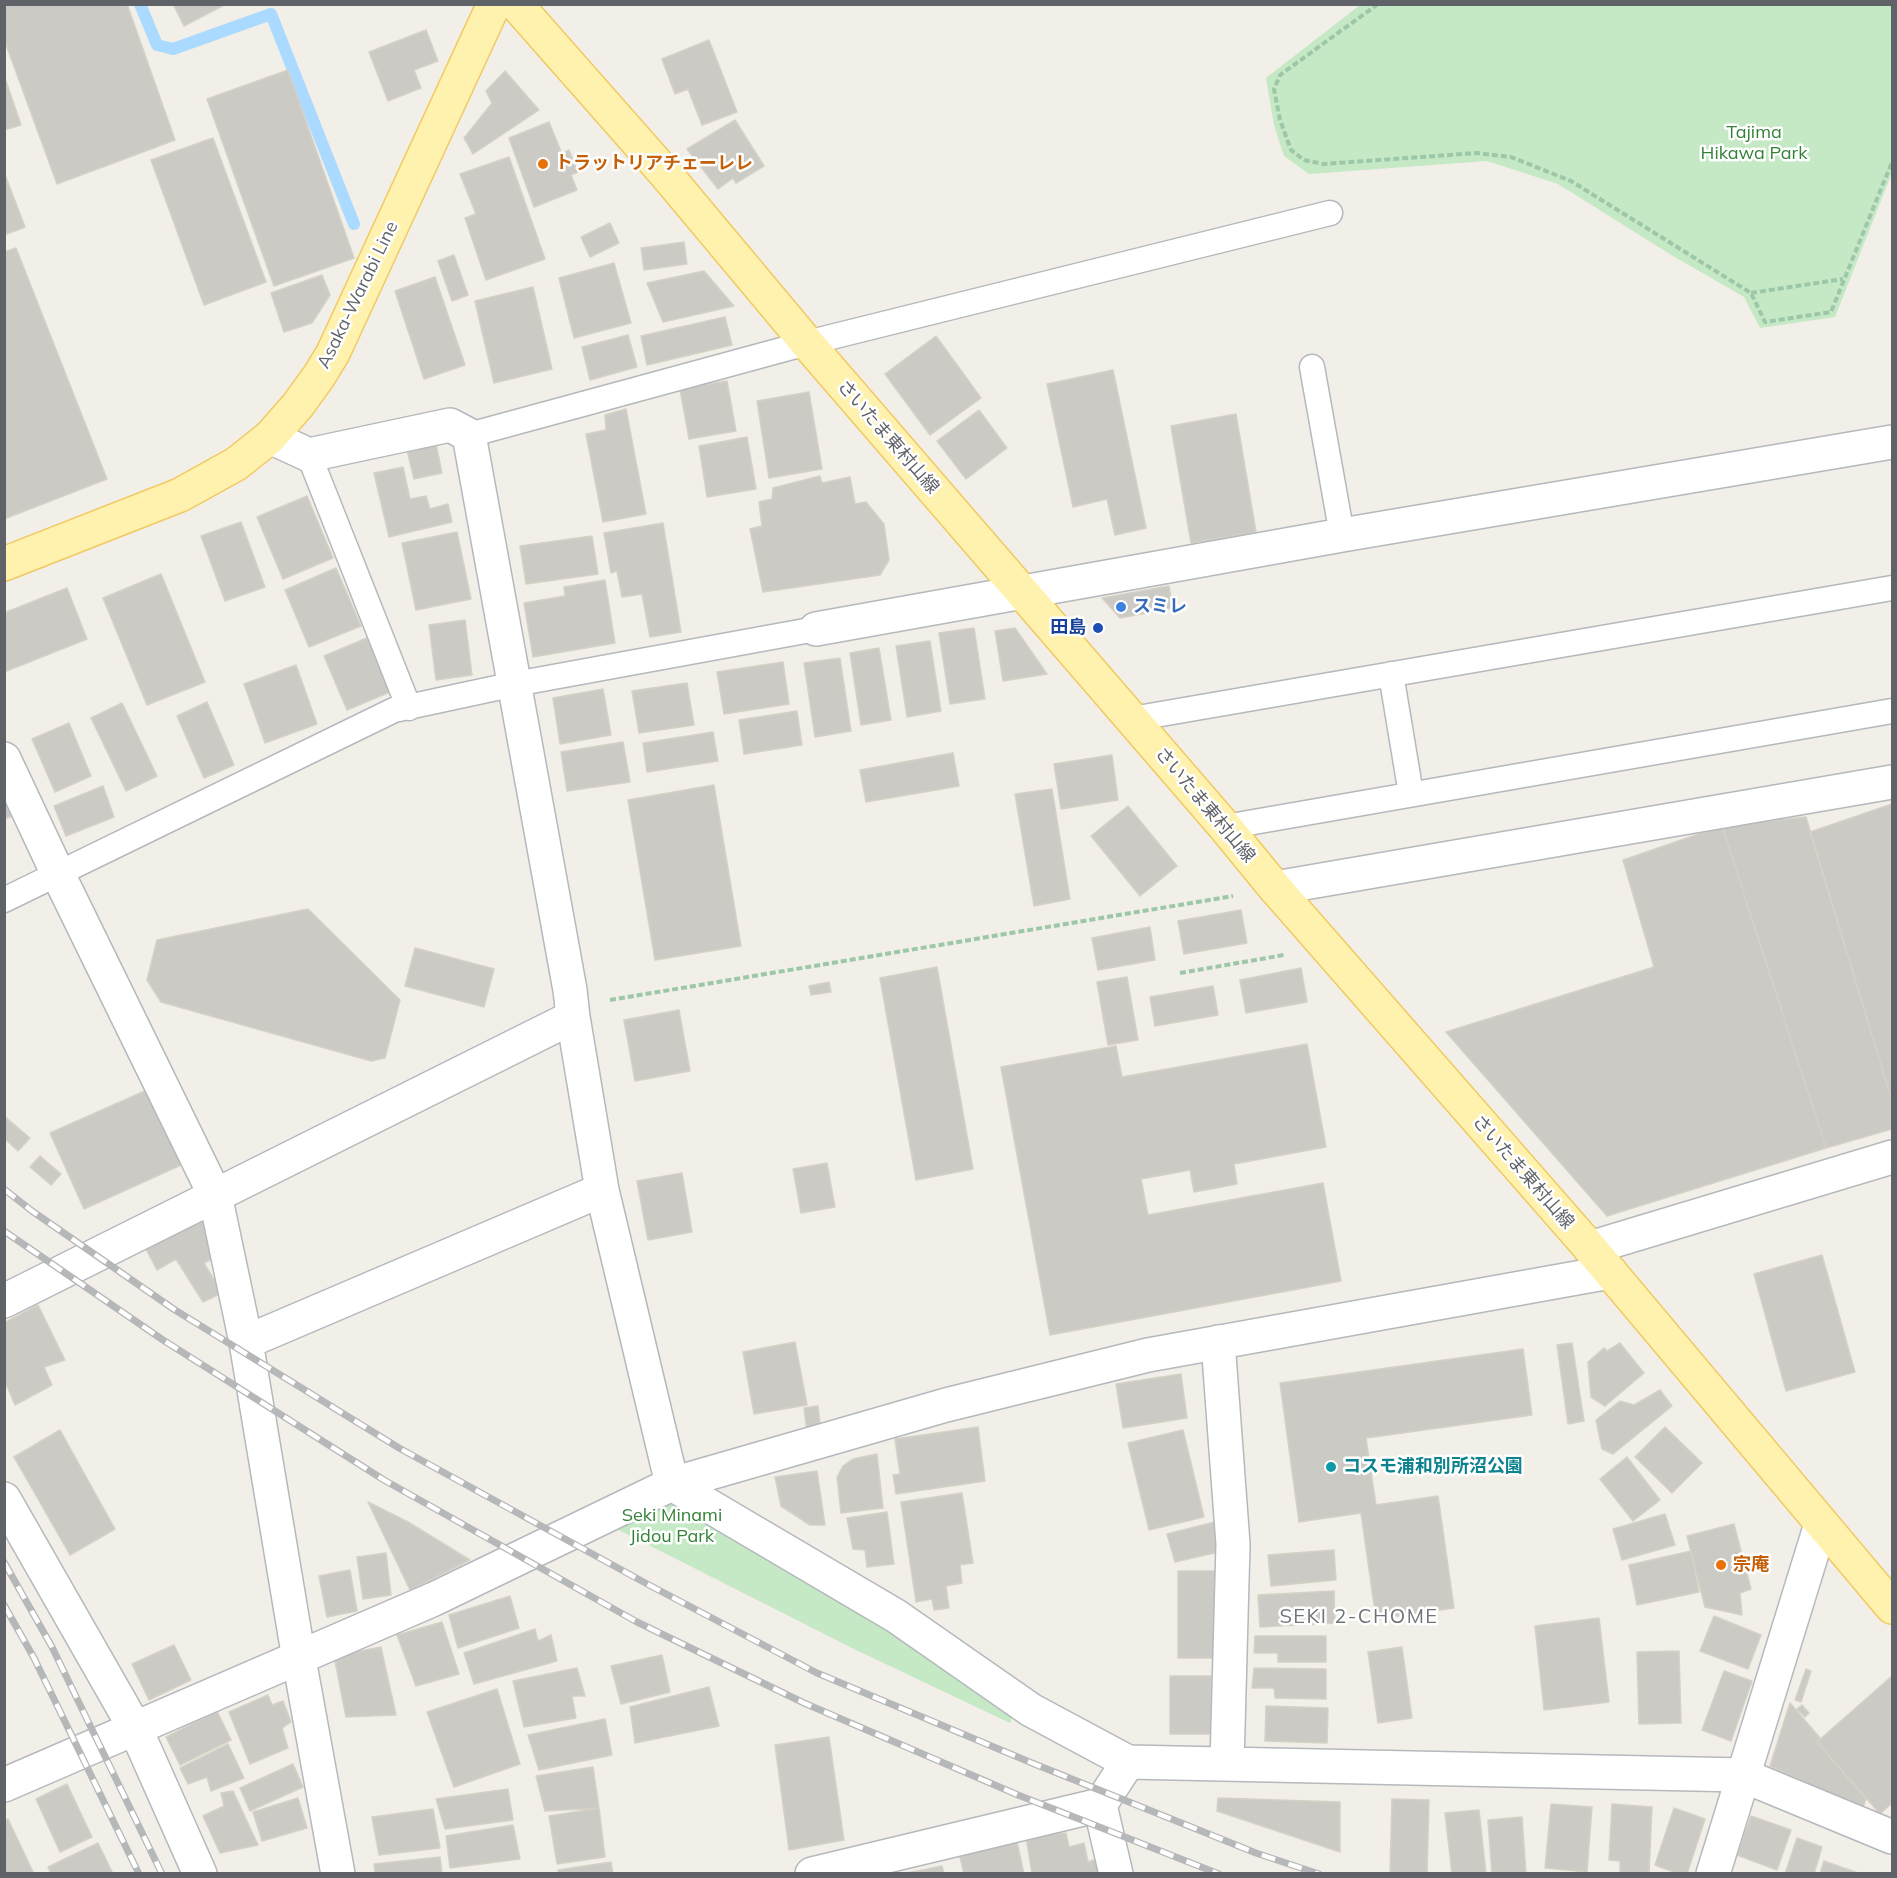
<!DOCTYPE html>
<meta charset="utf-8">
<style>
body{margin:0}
#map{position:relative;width:1897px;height:1878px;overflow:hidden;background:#f1efe8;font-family:Mulish,sans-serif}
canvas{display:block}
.frame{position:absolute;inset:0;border:6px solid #5f6368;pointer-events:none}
</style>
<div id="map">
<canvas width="1897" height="1878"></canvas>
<div class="frame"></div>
</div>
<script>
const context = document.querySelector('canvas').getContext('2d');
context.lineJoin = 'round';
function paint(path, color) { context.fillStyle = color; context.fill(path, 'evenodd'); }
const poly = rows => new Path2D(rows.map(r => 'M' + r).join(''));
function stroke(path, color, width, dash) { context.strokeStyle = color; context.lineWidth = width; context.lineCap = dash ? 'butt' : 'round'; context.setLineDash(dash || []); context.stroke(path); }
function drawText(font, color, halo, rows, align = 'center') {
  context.font = font + ' Mulish,"Noto Sans JP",sans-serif'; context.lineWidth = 5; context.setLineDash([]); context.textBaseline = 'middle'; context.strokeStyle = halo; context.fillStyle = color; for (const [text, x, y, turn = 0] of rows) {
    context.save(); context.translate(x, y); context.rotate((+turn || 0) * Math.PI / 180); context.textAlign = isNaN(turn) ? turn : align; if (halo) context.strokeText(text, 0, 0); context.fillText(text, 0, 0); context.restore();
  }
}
paint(poly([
 [1360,5,1892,5,1892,173,1835,317,1760,328,1744,297,1673,256,1558,184,1487,161,1309,174,1284,156,1274,125,1266,78],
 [670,1493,1015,1711,1010,1723,852,1648,609,1525]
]), '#c5e8c5');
stroke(poly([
 [140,4,157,45,173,49,271,14,354,224]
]), '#aadaff', 12);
const building = poly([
 [4,4,127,4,175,140,57,184,4,39,4,4],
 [173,4,226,4,184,26,173,4],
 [426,30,438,61,414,70,421,88,388,101,369,52,426,30],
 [709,40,737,112,702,125,688,89,675,94,662,59,709,40],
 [288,70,354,258,274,286,207,99,288,70],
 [505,71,539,110,473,154,464,138,492,103,486,91,505,71],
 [4,75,21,125,4,130,4,75],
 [735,120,764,166,736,183,733,178,718,189,687,149,735,120],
 [549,122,562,154,569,150,578,172,571,175,577,190,534,207,509,138,549,122],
 [213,138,266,282,204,305,151,160,213,138],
 [509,157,545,259,486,280,465,218,476,214,460,174,509,157],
 [4,172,25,227,4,235,4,172],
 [610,223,619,243,590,257,581,237,610,223],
 [684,242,687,264,644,270,641,248,684,242],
 [16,248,107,479,4,519,4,252,16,248],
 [454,255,468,295,452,301,438,261,454,255],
 [614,263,631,323,574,338,559,278,614,263],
 [704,271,734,306,663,322,647,283,704,271],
 [322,275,330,295,312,323,284,332,271,293,322,275],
 [435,277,465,365,424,379,395,291,435,277],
 [533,287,552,369,494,383,475,301,533,287],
 [725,317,732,345,647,365,641,336,725,317],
 [628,335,637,367,590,380,582,347,628,335],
 [936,336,981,398,930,435,885,374,936,336],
 [1113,370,1146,528,1115,535,1107,499,1073,507,1047,384,1113,370],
 [727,381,736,431,689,439,680,389,727,381],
 [809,392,822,469,769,478,757,401,809,392],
 [626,409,646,514,603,522,586,434,606,430,605,415,626,409],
 [979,410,1007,448,966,479,937,441,979,410],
 [1236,414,1256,532,1191,543,1171,426,1236,414],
 [747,437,756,489,707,497,699,446,747,437],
 [436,444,442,473,414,479,407,450,436,444],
 [403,467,410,499,426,496,430,509,448,504,452,522,389,537,374,473,403,467],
 [820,476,822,483,850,477,855,504,866,502,884,524,889,560,880,575,763,592,750,529,762,526,759,502,772,499,773,488,820,476],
 [307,496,333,558,283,579,257,517,307,496],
 [241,522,265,587,225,601,201,536,241,522],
 [663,523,681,632,650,637,642,594,622,597,617,571,611,573,604,533,663,523],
 [457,532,471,599,416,610,402,543,457,532],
 [592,536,598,574,526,584,520,546,592,536],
 [336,568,361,626,309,647,285,590,336,568],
 [161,574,205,682,147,705,103,598,161,574],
 [605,580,615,643,533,657,524,603,565,596,564,587,605,580],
 [1169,586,1173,608,1120,618,1102,598,1169,586],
 [67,588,87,639,4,672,4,613,67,588],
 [465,620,472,675,436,680,429,625,465,620],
 [974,628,985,699,950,704,939,633,974,628],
 [1015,628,1047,674,1003,681,995,631,1015,628],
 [367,638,390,692,347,710,324,656,367,638],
 [930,641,941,711,907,717,896,646,930,641],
 [879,648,891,720,861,725,850,653,879,648],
 [840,658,851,731,815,737,804,663,840,658],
 [783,662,789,704,724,714,717,672,783,662],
 [296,665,317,724,265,743,244,684,296,665],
 [687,683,694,725,639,733,632,691,687,683],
 [603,689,611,735,560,744,553,698,603,689],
 [207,702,234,765,204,778,177,716,207,702],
 [122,703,157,776,126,791,91,718,122,703],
 [797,711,802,745,744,754,739,720,797,711],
 [69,723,91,776,55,792,32,739,69,723],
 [713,732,718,761,647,772,643,743,713,732],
 [623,742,630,782,567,791,561,752,623,742],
 [953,753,959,786,866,802,860,770,953,753],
 [1112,755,1118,800,1061,809,1054,764,1112,755],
 [714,785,741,946,655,960,628,800,714,785],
 [103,786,114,817,66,836,54,806,103,786],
 [1052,789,1070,899,1034,906,1015,794,1052,789],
 [4,791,15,815,4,819,4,791],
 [1892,804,1892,1101,1810,832,1892,804],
 [1128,806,1177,866,1140,896,1091,836,1128,806],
 [1806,817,1892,1101,1892,1129,1826,1148,1722,826,1806,817],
 [1722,826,1826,1148,1607,1216,1446,1032,1654,967,1623,860,1722,826],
 [308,909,400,1000,385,1058,371,1061,161,1002,147,980,157,940,308,909],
 [1241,910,1247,943,1184,954,1178,921,1241,910],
 [1150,927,1155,960,1098,970,1092,938,1150,927],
 [415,948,494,969,484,1007,405,986,415,948],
 [937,967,973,1169,916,1180,880,978,937,967],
 [1301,968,1307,1002,1246,1013,1240,980,1301,968],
 [1127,977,1138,1040,1108,1045,1097,982,1127,977],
 [829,982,831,992,811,995,809,986,829,982],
 [1213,986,1218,1015,1155,1026,1150,997,1213,986],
 [679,1010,690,1071,635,1081,624,1020,679,1010],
 [1307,1044,1326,1147,1234,1164,1237,1184,1194,1192,1190,1170,1141,1179,1148,1215,1323,1183,1341,1281,1050,1335,1001,1067,1116,1046,1122,1077,1307,1044],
 [147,1090,181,1165,84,1209,50,1133,147,1090],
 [4,1116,30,1138,18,1151,4,1138,4,1116],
 [40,1156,61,1174,51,1185,30,1167,40,1156],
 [827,1163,835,1207,801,1213,793,1169,827,1163],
 [682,1173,692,1232,648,1240,637,1181,682,1173],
 [204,1218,214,1258,204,1263,222,1293,203,1302,176,1259,157,1270,146,1249,204,1218],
 [1822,1255,1855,1372,1786,1391,1754,1274,1822,1255],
 [38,1305,65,1360,44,1367,52,1385,15,1405,7,1386,4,1387,4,1323,38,1305],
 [795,1342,807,1405,754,1414,743,1352,795,1342],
 [1572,1343,1584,1421,1568,1424,1557,1345,1572,1343],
 [1620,1343,1644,1373,1605,1406,1591,1397,1588,1362,1604,1348,1607,1351,1620,1343],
 [1523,1349,1532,1415,1366,1438,1376,1505,1438,1496,1454,1608,1376,1619,1361,1513,1299,1522,1280,1383,1523,1349],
 [1181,1374,1187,1418,1123,1428,1116,1384,1181,1374],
 [1660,1390,1672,1406,1613,1454,1602,1449,1596,1420,1620,1401,1634,1405,1660,1390],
 [818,1406,821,1431,807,1433,804,1408,818,1406],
 [978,1427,985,1481,896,1494,893,1475,900,1474,895,1439,978,1427],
 [1665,1427,1702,1463,1672,1493,1635,1457,1665,1427],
 [60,1430,115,1529,70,1555,14,1457,60,1430],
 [1183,1430,1204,1517,1149,1530,1128,1443,1183,1430],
 [877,1454,883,1508,841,1513,837,1477,843,1466,853,1459,877,1454],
 [1627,1457,1660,1500,1633,1521,1600,1479,1627,1457],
 [817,1471,825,1525,810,1525,781,1506,775,1477,817,1471],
 [962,1493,973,1563,960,1565,962,1583,946,1586,949,1608,934,1610,932,1599,916,1602,901,1502,962,1493],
 [368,1502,408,1522,470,1560,410,1590,368,1502],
 [887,1512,894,1564,867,1567,865,1550,853,1549,847,1518,887,1512],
 [1665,1514,1675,1545,1622,1560,1613,1529,1665,1514],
 [1215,1522,1223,1551,1175,1562,1167,1534,1215,1522],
 [1734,1524,1751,1589,1740,1593,1742,1615,1705,1607,1687,1536,1734,1524],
 [1334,1550,1336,1580,1271,1586,1268,1555,1334,1550],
 [1691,1551,1699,1592,1637,1605,1629,1565,1691,1551],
 [386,1553,391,1595,363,1599,357,1557,386,1553],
 [350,1570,357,1611,327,1617,319,1576,350,1570],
 [1178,1571,1219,1571,1219,1658,1178,1658,1178,1571],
 [1334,1591,1335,1623,1260,1627,1258,1595,1334,1591],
 [510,1596,519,1628,458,1648,449,1615,510,1596],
 [1714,1616,1761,1635,1748,1669,1700,1651,1714,1616],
 [1599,1618,1609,1702,1544,1710,1535,1626,1599,1618],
 [442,1622,459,1674,416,1686,397,1635,442,1622],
 [535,1629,538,1641,551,1635,557,1661,474,1684,464,1653,535,1629],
 [1255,1636,1326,1636,1326,1662,1278,1662,1278,1653,1254,1653,1255,1636],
 [174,1645,191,1680,149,1700,132,1664,174,1645],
 [381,1647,396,1715,346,1717,334,1656,381,1647],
 [1402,1647,1412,1718,1378,1723,1368,1652,1402,1647],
 [1679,1651,1681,1723,1639,1724,1637,1652,1679,1651],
 [662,1655,670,1692,621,1704,611,1666,662,1655],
 [577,1668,585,1696,572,1696,576,1718,524,1727,513,1681,577,1668],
 [1254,1668,1326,1669,1326,1699,1275,1698,1274,1688,1252,1688,1254,1668],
 [1806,1669,1811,1671,1801,1702,1795,1700,1806,1669],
 [1724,1671,1752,1681,1731,1741,1702,1730,1724,1671],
 [1170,1676,1211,1676,1211,1734,1170,1734,1170,1676],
 [1892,1676,1892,1803,1880,1814,1817,1742,1892,1676],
 [709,1687,719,1726,635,1743,630,1707,709,1687],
 [497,1689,520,1764,454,1787,427,1712,497,1689],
 [268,1695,272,1705,283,1701,291,1722,282,1728,288,1748,250,1764,229,1712,268,1695],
 [1790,1703,1821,1739,1817,1742,1866,1799,1862,1810,1770,1766,1790,1703],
 [1802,1705,1809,1713,1805,1717,1797,1709,1802,1705],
 [1266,1706,1328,1708,1327,1743,1265,1741,1266,1706],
 [217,1711,231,1740,180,1765,166,1737,217,1711],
 [605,1719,612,1755,539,1770,528,1735,605,1719],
 [829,1737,844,1840,789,1850,775,1745,829,1737],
 [228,1744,244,1778,211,1791,207,1777,188,1784,180,1768,228,1744],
 [293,1764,303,1787,250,1811,240,1788,293,1764],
 [593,1767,599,1808,545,1811,536,1776,593,1767],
 [67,1784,92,1837,60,1852,36,1799,67,1784],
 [508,1789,513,1820,445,1829,436,1799,508,1789],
 [233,1791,258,1845,220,1853,203,1816,224,1806,221,1793,233,1791],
 [298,1798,307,1828,262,1841,253,1812,298,1798],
 [1218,1798,1340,1802,1340,1852,1217,1811,1218,1798],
 [1392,1799,1429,1800,1427,1874,1390,1874,1392,1799],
 [1551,1804,1592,1807,1587,1872,1545,1868,1551,1804],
 [1612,1804,1652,1807,1649,1874,1620,1873,1620,1861,1609,1860,1612,1804],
 [599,1808,605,1857,557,1864,549,1816,599,1808],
 [1674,1808,1705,1819,1687,1874,1679,1874,1655,1865,1674,1808],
 [433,1809,440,1848,379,1855,372,1817,433,1809],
 [1479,1810,1486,1874,1452,1874,1445,1813,1479,1810],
 [1751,1816,1791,1830,1777,1870,1737,1855,1751,1816],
 [1522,1817,1526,1874,1492,1874,1488,1820,1522,1817],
 [8,1819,34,1874,4,1874,4,1821,8,1819],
 [513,1825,520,1859,450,1868,446,1836,513,1825],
 [1066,1833,1069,1847,1084,1843,1088,1862,1099,1858,1103,1874,1032,1874,1026,1837,1066,1833],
 [1797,1838,1822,1847,1814,1874,1785,1874,1797,1838],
 [1017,1842,1024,1874,964,1874,959,1853,1017,1842],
 [98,1843,113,1874,51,1874,48,1867,98,1843],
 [440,1857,442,1874,375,1874,374,1864,440,1857],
 [1824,1861,1861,1874,1820,1874,1824,1861],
 [611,1862,613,1874,558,1874,558,1870,611,1862],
 [942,1866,944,1874,902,1874,942,1866]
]);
paint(building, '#cccac5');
stroke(building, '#d6d1c6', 1.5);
const lane = poly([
 [1312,367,1342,535],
 [469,435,807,343,1330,213],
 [309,455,409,708],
 [1391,674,1411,794],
 [1132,719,1892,588],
 [1225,827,1892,711],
 [4,900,394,710,515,684,816,629]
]);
const street = poly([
 [270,437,309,455,450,425,469,435,570,990,573,1017,602,1190,672,1484,896,1616,1031,1710,1128,1762],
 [816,629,1342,535,1892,442],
 [4,759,58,874,215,1195,246,1342,299,1659,338,1874],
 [1275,888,1892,782],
 [1590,1248,1892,1157],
 [4,1301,573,1017],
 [246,1342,602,1190],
 [1218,1342,1233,1544,1227,1764],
 [4,1499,136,1730,200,1874],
 [4,1785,434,1599,672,1484,946,1405,1148,1355,1610,1272],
 [1100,1805,1116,1874],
 [812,1874,1100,1805,1128,1762,1742,1775,1892,1837]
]);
const secondary = poly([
 [1713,1874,1821,1524]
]);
const primary = poly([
 [516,4,664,172,807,343,1225,827,1275,888,1590,1248,1892,1607],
 [4,564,180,495,236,464,270,437,298,405,319,376,333,353,494,4]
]);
stroke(lane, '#b5b8bc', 27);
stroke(street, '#b5b8bc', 36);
stroke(secondary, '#b6babf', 36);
stroke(primary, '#f2c960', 36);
stroke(poly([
 [1378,4,1280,75,1274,89,1280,120,1291,150,1304,160,1323,164,1477,153,1511,157,1571,181,1751,293,1765,322,1831,312,1892,162],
 [1751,293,1843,279],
 [1180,973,1284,955],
 [610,1000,1233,896]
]), '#9cc7a9', 4, [6, 3]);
stroke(lane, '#fff', 24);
stroke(street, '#fff', 33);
stroke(secondary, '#fff', 33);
stroke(primary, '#fff2af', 33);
const rail = poly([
 [4,1189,32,1211,175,1310,399,1448,649,1585,817,1673,1032,1763,1256,1853,1319,1874],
 [4,1231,163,1340,384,1480,637,1622,804,1703,1018,1795,1219,1874],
 [4,1562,52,1647,162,1874],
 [4,1605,34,1658,139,1874]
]);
stroke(rail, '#b6b7b8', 7);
stroke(rail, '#fff', 4.5, [14]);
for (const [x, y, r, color] of [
 [543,164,6,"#e8710a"],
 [1121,607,6,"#3f7fe0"],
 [1098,628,6,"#1a4fb4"],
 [1331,1467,6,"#0f9aa8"],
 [1721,1565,6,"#e8710a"]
]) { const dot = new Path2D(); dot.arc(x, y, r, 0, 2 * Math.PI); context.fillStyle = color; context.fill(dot); stroke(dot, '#fff', 2); }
drawText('18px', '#348238', '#fff', [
 ["Tajima",1754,133],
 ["Hikawa Park",1754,154],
 ["Seki Minami",672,1516],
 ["Jidou Park",672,1537]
]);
drawText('bold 18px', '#c56008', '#fff', [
 ["トラットリアチェーレレ",555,164],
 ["宗庵",1733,1565]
], 'left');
drawText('18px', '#5f6368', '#fff', [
 ["Asaka-Warabi Line",358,295,-64],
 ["さいたま東村山線",888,437,49],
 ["さいたま東村山線",1205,805,50],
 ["さいたま東村山線",1523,1172,49]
]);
drawText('bold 18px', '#366cbe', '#fff', [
 ["スミレ",1133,607]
], 'left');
drawText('bold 18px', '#164399', '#fff', [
 ["田島",1086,628]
], 'right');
drawText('bold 18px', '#0d838f', '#fff', [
 ["コスモ浦和別所沼公園",1343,1467]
], 'left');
context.letterSpacing = '1.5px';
drawText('20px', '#70757a', '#fff', [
 ["SEKI 2-CHOME",1359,1617]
]);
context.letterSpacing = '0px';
</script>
